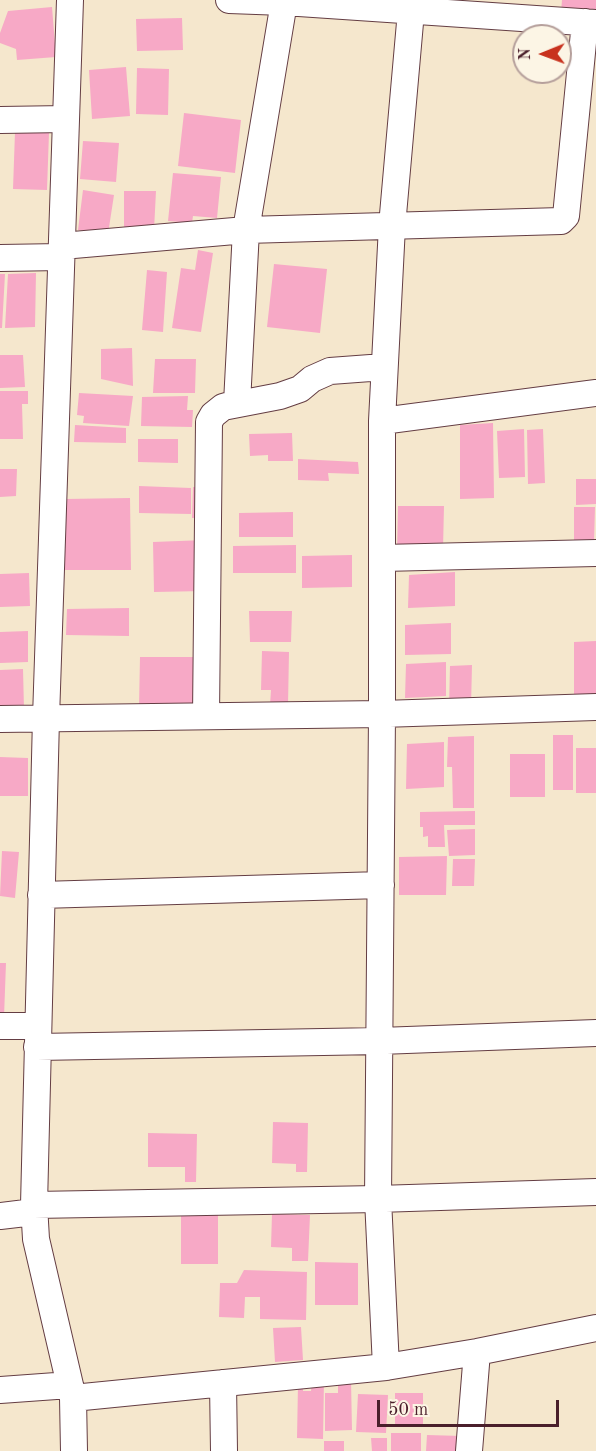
<!DOCTYPE html>
<style>
body{margin:0}
#map{position:relative;width:596px;height:1451px;overflow:hidden;background:#f5e7cd;font-family:"Old Standard TT",serif}
canvas{display:block}
.north{position:absolute;left:512px;top:24px;width:60px;height:60px;box-sizing:border-box;background:#fcf5e5;border:2px solid #b59f9b;border-radius:50%;rotate:269deg;font-size:16px;font-weight:700;line-height:24px;text-align:center;color:#4a1f2b}
.north::after{content:'';display:block;margin:auto;width:21px;height:27px;background:#c8321e;clip-path:polygon(50% 0,100% 100%,50% 72%,0 100%)}
.scale{position:absolute;left:377px;top:1400px;width:182px;height:27px;box-sizing:border-box;border:3px solid #4a1f2b;border-top:0;padding-left:8px;font-size:18px;line-height:21px;white-space:nowrap;color:#4a1f2b;-webkit-text-stroke:4px #fcf5e5;paint-order:stroke}
</style>
<div id="map">
<canvas width="596" height="1451"></canvas>
<div class="north">N</div>
<div class="scale">50 m</div>
</div>
<script>
const context = document.querySelector('canvas').getContext('2d');
context.lineJoin = 'round';
function paint(path, color) { context.fillStyle = color; context.fill(path, 'evenodd'); }
const poly = rows => new Path2D(rows.map(r => 'M' + r).join(''));
function stroke(path, color, width, dash) { context.strokeStyle = color; context.lineWidth = width; context.lineCap = dash ? 'butt' : 'round'; context.setLineDash(dash || []); context.stroke(path); }
paint(poly([
 [562,0,596,0,596,14,561,13],
 [52,7,56,57,17,60,16,49,0,43,0,33,8,11],
 [182,18,183,50,137,51,136,19],
 [126,67,130,116,92,119,89,70],
 [137,68,169,69,168,115,136,114],
 [184,113,241,120,235,173,178,166],
 [15,132,49,133,47,190,13,189],
 [83,141,119,143,116,182,80,179],
 [173,173,221,177,217,218,193,216,192,223,168,221],
 [83,190,114,195,108,234,78,230],
 [124,191,156,191,154,230,124,230],
 [198,250,213,253,201,332,172,328,181,268,195,270],
 [274,264,327,269,320,333,267,327],
 [147,270,167,272,163,332,142,330],
 [36,273,35,327,5,328,8,274],
 [0,274,5,274,2,328,0,328],
 [132,348,133,386,101,379,101,349],
 [0,355,23,355,25,387,0,388],
 [155,359,196,359,195,393,153,393],
 [0,391,28,391,28,404,22,404,23,439,0,439],
 [79,393,133,396,129,426,83,423,84,416,77,415],
 [188,396,187,410,193,410,192,427,141,426,142,397],
 [493,423,494,498,460,499,460,425],
 [75,425,126,428,126,443,74,442],
 [524,429,525,477,499,478,497,431],
 [543,429,545,483,528,484,527,430],
 [292,433,293,461,268,461,268,455,250,456,249,434],
 [138,439,178,439,178,463,138,462],
 [298,459,358,462,359,474,328,473,329,481,298,480],
 [0,469,17,469,16,496,0,497],
 [576,479,596,479,596,504,576,505],
 [139,486,191,488,191,514,139,513],
 [193,487,206,488,205,518,192,518],
 [130,498,131,570,65,570,65,499],
 [398,506,444,506,443,549,397,552],
 [574,507,595,507,594,542,574,542],
 [293,512,293,537,239,537,239,513],
 [205,540,205,591,154,592,153,542],
 [296,545,296,573,233,573,233,546],
 [352,555,352,587,302,588,302,556],
 [455,572,455,606,408,608,409,575],
 [29,573,30,606,0,607,0,574],
 [129,608,129,636,66,635,67,609],
 [249,611,292,611,291,642,250,642],
 [451,623,451,654,405,655,405,625],
 [28,631,28,662,0,663,0,632],
 [596,641,596,696,574,697,574,642],
 [262,651,289,652,288,705,270,705,271,690,261,690],
 [140,657,195,657,194,707,139,708],
 [446,662,446,696,405,698,406,664],
 [472,665,471,707,449,708,450,666],
 [23,669,24,709,0,709,0,670],
 [553,735,573,735,573,790,553,790],
 [474,736,474,808,453,808,452,767,447,767,448,737],
 [444,742,444,787,406,789,407,744],
 [576,748,596,748,596,793,576,793],
 [510,754,545,754,545,797,510,797],
 [0,757,28,758,28,796,0,796],
 [475,811,475,825,444,825,445,847,428,847,428,836,423,837,423,827,420,827,420,812],
 [475,829,475,855,449,856,447,830],
 [2,851,19,852,15,898,0,896],
 [447,856,446,895,399,895,399,857],
 [453,859,475,859,474,886,452,886],
 [0,963,6,963,4,1017,0,1017],
 [273,1122,308,1123,307,1172,296,1172,296,1164,272,1163],
 [148,1133,197,1134,196,1182,185,1182,185,1167,148,1167],
 [181,1211,218,1211,218,1264,181,1264],
 [272,1214,310,1215,308,1261,292,1261,292,1248,271,1247],
 [315,1262,358,1263,358,1305,315,1305],
 [244,1270,307,1272,306,1320,260,1319,260,1297,245,1297,244,1318,219,1317,220,1283,237,1283],
 [301,1327,303,1360,275,1362,273,1328],
 [312,1379,324,1380,323,1439,297,1438,298,1385,303,1385,303,1391,311,1391],
 [351,1380,352,1430,325,1431,325,1393,338,1393,338,1381],
 [395,1393,423,1393,423,1427,395,1427],
 [358,1394,388,1395,386,1433,356,1432],
 [391,1433,421,1433,421,1451,391,1451],
 [427,1435,462,1436,462,1451,426,1451],
 [371,1438,387,1438,387,1451,372,1451],
 [324,1441,344,1441,344,1451,324,1451]
]), '#f7a9c6');
const street = poly([
 [70,0,46,718,34,1205,36,1239,73,1398,74,1451],
 [229,0,284,2,596,23],
 [0,120,66,119],
 [62,246,246,230,561,221,566,216,585,22],
 [0,258,61,257],
 [223,407,237,403,246,230,284,2],
 [382,421,596,393],
 [382,558,596,553],
 [206,716,209,422,213,415,223,407,280,396,300,389,312,379,330,371,384,367],
 [0,719,382,714,596,707],
 [41,895,381,885],
 [0,1026,38,1026],
 [37,1047,380,1041,596,1033],
 [34,1205,378,1199,596,1192],
 [0,1216,34,1212],
 [386,1367,378,1199,382,714,382,421,392,226,412,0],
 [223,1383,224,1451],
 [0,1390,70,1385],
 [73,1398,386,1367,477,1352,596,1328],
 [469,1451,477,1352]
]);
stroke(street, '#643d43', 28);
stroke(street, '#fff', 26);
</script>
